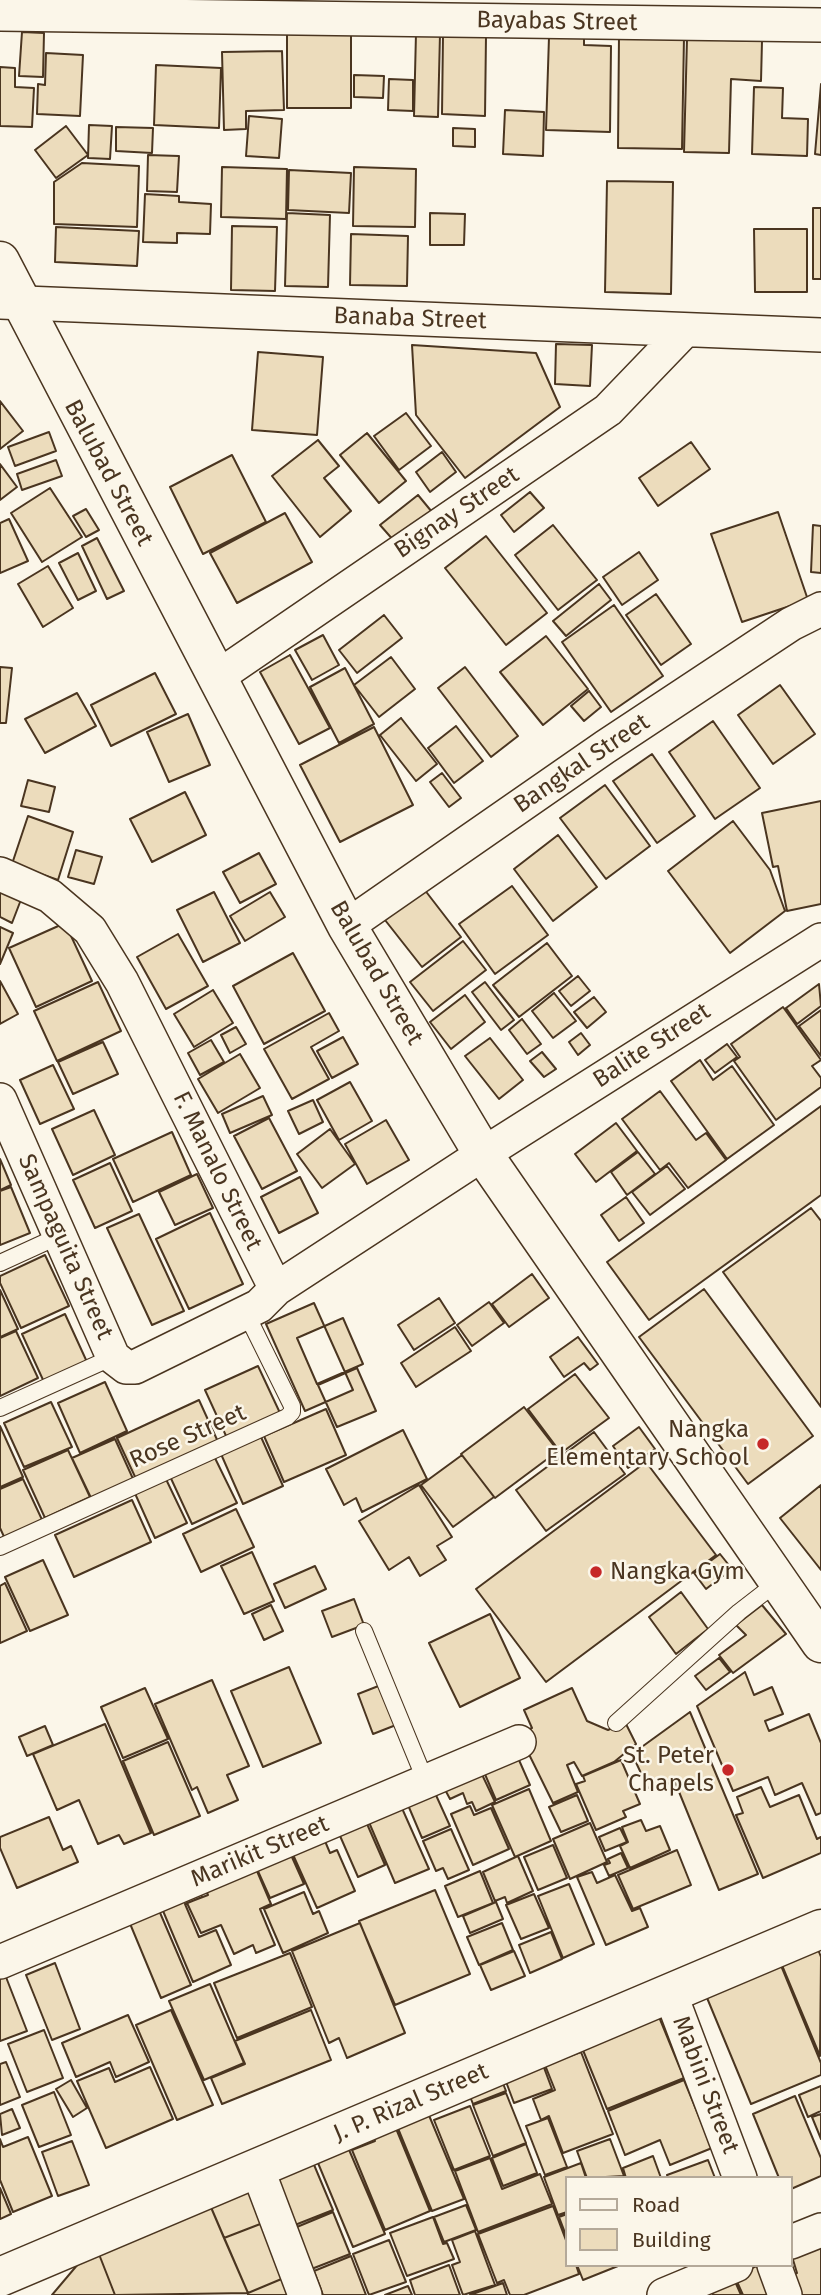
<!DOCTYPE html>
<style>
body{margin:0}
#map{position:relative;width:821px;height:2295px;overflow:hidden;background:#fbf6e9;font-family:"Fira Sans",sans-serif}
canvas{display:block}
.legend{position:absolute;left:565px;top:2176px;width:228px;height:91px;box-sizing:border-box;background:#fbf6e9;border:2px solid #b4a999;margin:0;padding:9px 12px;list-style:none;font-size:21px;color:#4a3520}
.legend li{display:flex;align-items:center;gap:14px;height:35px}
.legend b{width:35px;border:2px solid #b4a999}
</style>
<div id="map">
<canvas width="821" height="2295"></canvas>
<ul class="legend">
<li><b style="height:9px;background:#fbf6e9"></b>Road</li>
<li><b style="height:19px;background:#ecdcbc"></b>Building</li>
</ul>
</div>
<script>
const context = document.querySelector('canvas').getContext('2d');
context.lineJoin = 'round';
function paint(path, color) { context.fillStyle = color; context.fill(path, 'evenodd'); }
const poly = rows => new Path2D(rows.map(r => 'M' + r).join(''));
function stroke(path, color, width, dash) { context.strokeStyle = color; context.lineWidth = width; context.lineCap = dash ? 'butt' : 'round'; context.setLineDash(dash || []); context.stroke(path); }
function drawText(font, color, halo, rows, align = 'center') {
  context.font = font + ' "Fira Sans",sans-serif'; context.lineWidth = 5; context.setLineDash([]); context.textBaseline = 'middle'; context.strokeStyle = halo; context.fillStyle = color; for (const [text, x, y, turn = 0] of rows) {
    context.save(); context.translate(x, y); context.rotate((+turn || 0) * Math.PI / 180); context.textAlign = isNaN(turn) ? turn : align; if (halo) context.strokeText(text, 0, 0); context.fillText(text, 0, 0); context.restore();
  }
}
const building = poly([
 [287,29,351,29,351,108,287,108,287,29],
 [22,32,44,33,43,77,19,76,22,32],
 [416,33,440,34,438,117,414,116,416,33],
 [443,35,486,36,485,116,442,114,443,35],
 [619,35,684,37,682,149,618,148,619,35],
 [549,37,584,38,584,45,611,46,610,132,546,130,549,37],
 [687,39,762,41,761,81,731,79,729,153,684,152,687,39],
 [282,51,284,110,246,111,246,129,224,130,222,52,282,51],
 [46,53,83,55,80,116,37,114,38,84,45,85,46,53],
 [156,65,221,68,219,128,154,125,156,65],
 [0,67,15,68,15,87,34,88,32,127,0,126,0,67],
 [354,75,384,76,383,98,354,97,354,75],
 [389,79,413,80,413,111,388,110,389,79],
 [821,84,821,155,815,154,821,84],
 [754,87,783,88,782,118,808,119,807,156,752,154,754,87],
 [505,110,544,112,543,156,503,154,505,110],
 [249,116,282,119,279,158,246,156,249,116],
 [89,125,112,126,110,159,88,158,89,125],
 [66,126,88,155,56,178,35,150,66,126],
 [116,127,153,128,152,153,116,151,116,127],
 [453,128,475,129,475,147,453,146,453,128],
 [148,155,179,156,177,192,147,191,148,155],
 [82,163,139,166,137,227,54,224,54,182,82,163],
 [222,167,287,169,286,219,221,217,222,167],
 [354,167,416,169,415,227,353,226,354,167],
 [289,170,351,173,349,213,288,210,289,170],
 [607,181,673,182,671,294,605,292,607,181],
 [145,194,179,196,179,202,211,204,210,234,177,233,177,243,143,242,145,194],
 [813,208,821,208,821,279,813,279,813,208],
 [287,213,330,215,328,287,285,286,287,213],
 [430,213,465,214,464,245,430,245,430,213],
 [232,226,277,227,275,291,231,290,232,226],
 [56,227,139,231,137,266,55,262,56,227],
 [754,229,807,229,807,292,755,292,754,229],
 [351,234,408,236,407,286,350,285,351,234],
 [556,344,592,345,590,386,555,384,556,344],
 [412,345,536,353,560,407,465,478,416,415,412,345],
 [258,352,323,357,317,435,252,430,258,352],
 [0,401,23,431,0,449,0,401],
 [406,413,431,446,399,470,374,436,406,413],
 [49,432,56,451,15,466,8,447,49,432],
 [367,433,406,481,379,503,340,455,367,433],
 [318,440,339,466,324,478,351,511,320,537,272,476,318,440],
 [691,442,710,469,658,506,639,478,691,442],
 [442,452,456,472,430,492,416,472,442,452],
 [232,455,266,522,203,554,170,487,232,455],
 [56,460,62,476,22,490,17,474,56,460],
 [0,464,17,487,0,500,0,464],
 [50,488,82,537,42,562,11,513,50,488],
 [530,492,544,508,514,532,501,515,530,492],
 [418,495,432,512,395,542,380,525,418,495],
 [86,509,99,530,86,537,73,516,86,509],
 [778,512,808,600,742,622,711,534,778,512],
 [285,513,312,562,237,603,210,553,285,513],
 [9,519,28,561,0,573,0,523,9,519],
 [553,525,597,580,558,610,515,555,553,525],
 [813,525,821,526,821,573,811,572,813,525],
 [486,536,547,613,506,645,445,568,486,536],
 [97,538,124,591,107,599,82,546,97,538],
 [639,552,658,580,622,605,603,577,639,552],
 [78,553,96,591,78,600,59,563,78,553],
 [48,566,73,608,43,627,18,584,48,566],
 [599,584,611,600,566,636,553,621,599,584],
 [656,594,691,644,661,665,626,615,656,594],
 [614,605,663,676,611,712,562,642,614,605],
 [384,615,402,638,357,673,339,650,384,615],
 [323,635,339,665,312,680,295,650,323,635],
 [546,636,588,689,543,725,500,672,546,636],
 [290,655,330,728,299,744,260,672,290,655],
 [391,657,415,689,379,717,354,685,391,657],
 [0,667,12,668,6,723,0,723,0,667],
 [465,667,518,736,491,757,438,688,465,667],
 [345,668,374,724,339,743,310,687,345,668],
 [155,673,176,714,111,746,91,705,155,673],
 [780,685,815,734,773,764,738,715,780,685],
 [589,691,601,707,584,721,571,706,589,691],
 [77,693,96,726,45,753,25,719,77,693],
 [188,714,210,765,169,782,147,732,188,714],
 [401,718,437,764,416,781,380,735,401,718],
 [713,721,760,788,715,819,669,752,713,721],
 [456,726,483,761,454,783,428,748,456,726],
 [374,727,413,805,340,842,300,765,374,727],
 [652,754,695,816,657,843,613,781,652,754],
 [442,773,461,798,449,807,430,782,442,773],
 [28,780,55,787,49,812,21,806,28,780],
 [605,785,650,846,606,879,560,818,605,785],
 [185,792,206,835,152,862,130,819,185,792],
 [821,801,821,904,787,911,778,866,773,867,762,813,821,801],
 [28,816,73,832,58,880,12,864,28,816],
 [733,821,770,870,785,911,730,953,668,871,733,821],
 [558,835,597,887,553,921,514,869,558,835],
 [76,850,102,857,94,884,68,877,76,850],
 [259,853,276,884,240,903,223,872,259,853],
 [512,886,548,935,495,974,459,924,512,886],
 [0,888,22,897,12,923,0,917,0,888],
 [424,889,461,937,422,967,385,920,424,889],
 [214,892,240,943,203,962,177,910,214,892],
 [270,892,285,917,245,941,230,916,270,892],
 [65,923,92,981,36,1007,9,948,65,923],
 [0,927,13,933,0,964,0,927],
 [178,934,208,986,166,1009,137,957,178,934],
 [463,941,486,970,433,1011,410,982,463,941],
 [547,943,572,976,519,1017,493,985,547,943],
 [293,953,325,1011,264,1044,233,986,293,953],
 [578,976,590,991,571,1006,559,991,578,976],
 [0,981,18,1014,0,1024,0,981],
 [98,982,121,1031,57,1061,34,1011,98,982],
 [485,982,514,1020,501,1030,472,992,485,982],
 [819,984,821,1006,797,1024,786,1008,819,984],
 [213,990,233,1023,194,1047,174,1014,213,990],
 [554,993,576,1021,553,1038,532,1011,554,993],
 [465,995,485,1022,451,1049,430,1022,465,995],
 [594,997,606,1012,587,1028,574,1012,594,997],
 [783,1007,821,1060,812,1066,821,1078,821,1087,776,1120,734,1061,740,1057,731,1044,783,1007],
 [821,1010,821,1056,799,1026,821,1010],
 [329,1013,339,1031,311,1047,329,1079,292,1099,264,1049,329,1013],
 [522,1019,541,1044,527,1054,509,1030,522,1019],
 [236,1027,246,1044,230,1053,221,1035,236,1027],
 [581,1033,590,1045,578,1055,569,1042,581,1033],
 [343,1037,358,1064,332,1078,317,1051,343,1037],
 [490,1038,523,1080,499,1099,465,1056,490,1038],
 [211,1040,224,1062,200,1075,188,1053,211,1040],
 [103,1042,118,1074,73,1094,58,1062,103,1042],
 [727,1044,737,1057,715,1073,705,1060,727,1044],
 [542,1052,556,1069,544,1077,530,1061,542,1052],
 [240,1054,260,1088,218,1113,198,1079,240,1054],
 [700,1060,713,1080,732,1066,774,1125,727,1159,671,1081,700,1060],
 [53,1065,74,1109,40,1124,20,1080,53,1065],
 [350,1082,372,1121,339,1140,317,1100,350,1082],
 [660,1091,696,1140,706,1133,726,1160,688,1188,669,1163,660,1170,622,1119,660,1091],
 [263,1096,272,1115,230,1133,222,1114,263,1096],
 [313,1100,323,1122,299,1134,288,1111,313,1100],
 [821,1106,821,1195,649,1320,607,1262,821,1106],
 [94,1110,115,1155,73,1175,52,1129,94,1110],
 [269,1118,297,1171,262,1189,234,1136,269,1118],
 [386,1120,409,1160,367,1184,345,1144,386,1120],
 [616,1123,637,1151,596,1182,575,1154,616,1123],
 [330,1129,355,1164,322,1188,297,1154,330,1129],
 [172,1132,191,1175,133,1202,113,1159,172,1132],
 [638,1152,655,1174,627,1195,611,1172,638,1152],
 [0,1159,11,1185,0,1190,0,1159],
 [110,1163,132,1211,95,1228,73,1180,110,1163],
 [667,1166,685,1189,650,1215,632,1192,667,1166],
 [197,1174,213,1208,175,1225,159,1192,197,1174],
 [300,1177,318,1213,279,1233,261,1197,300,1177],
 [11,1187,30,1233,0,1245,0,1191,11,1187],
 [626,1197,644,1223,619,1241,601,1215,626,1197],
 [811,1208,821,1221,821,1407,723,1272,811,1208],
 [210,1213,243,1284,189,1309,156,1239,210,1213],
 [139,1214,184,1311,152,1325,107,1228,139,1214],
 [45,1255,69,1306,21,1328,0,1283,0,1276,45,1255],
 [532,1274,549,1298,509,1327,492,1304,532,1274],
 [704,1289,813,1436,748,1484,639,1337,704,1289],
 [0,1290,18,1329,0,1337,0,1290],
 [439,1298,455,1323,414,1350,398,1325,439,1298],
 [489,1302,504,1323,472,1346,457,1325,489,1302],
 [314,1303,353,1390,305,1411,266,1324,314,1303],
 [65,1314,87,1362,44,1382,22,1334,65,1314],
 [343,1318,363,1364,317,1384,297,1338,343,1318],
 [455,1327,471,1351,416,1387,401,1363,455,1327],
 [16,1331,38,1378,0,1396,0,1338,16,1331],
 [578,1337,598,1364,590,1370,584,1363,564,1377,550,1357,578,1337],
 [258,1366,280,1413,227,1438,205,1390,258,1366],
 [357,1368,376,1411,337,1427,318,1385,357,1368],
 [575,1374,609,1418,561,1453,528,1409,575,1374],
 [105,1382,127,1431,80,1453,58,1403,105,1382],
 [199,1400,219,1444,137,1481,117,1438,199,1400],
 [51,1402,72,1447,24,1467,4,1423,51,1402],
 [524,1407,558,1451,495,1498,461,1454,524,1407],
 [326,1409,346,1455,284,1482,264,1436,326,1409],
 [0,1426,23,1477,0,1487,0,1426],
 [639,1427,655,1449,628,1468,613,1446,639,1427],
 [403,1430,427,1479,362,1512,356,1498,344,1505,326,1469,403,1430],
 [594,1432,625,1474,546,1531,516,1490,594,1432],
 [261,1437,283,1486,243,1504,221,1454,261,1437],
 [115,1439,134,1481,92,1500,72,1458,115,1439],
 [68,1450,90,1497,45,1518,23,1470,68,1450],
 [212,1452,237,1503,192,1524,168,1472,212,1452],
 [462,1455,494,1497,453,1527,421,1485,462,1455],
 [646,1462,716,1555,546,1682,476,1589,646,1462],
 [164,1475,187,1523,155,1538,133,1489,164,1475],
 [23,1479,44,1524,6,1541,0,1528,0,1489,23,1479],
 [419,1485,452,1537,437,1546,446,1560,420,1576,409,1557,389,1570,359,1521,419,1485],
 [821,1485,821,1570,780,1518,821,1485],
 [132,1500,151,1542,74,1577,55,1535,132,1500],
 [236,1509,254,1547,201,1572,183,1534,236,1509],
 [252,1552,274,1601,244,1614,221,1566,252,1552],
 [720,1554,732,1569,706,1589,694,1573,720,1554],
 [43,1560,68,1615,30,1631,5,1577,43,1560],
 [315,1566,326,1589,285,1608,274,1584,315,1566],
 [5,1583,27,1631,0,1643,0,1586,5,1583],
 [681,1592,708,1629,676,1654,649,1617,681,1592],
 [354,1599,364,1625,332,1637,322,1611,354,1599],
 [271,1605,283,1631,264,1640,252,1614,271,1605],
 [762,1605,786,1634,733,1673,719,1655,746,1635,736,1625,762,1605],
 [490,1614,520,1678,460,1707,429,1643,490,1614],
 [719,1658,730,1672,706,1690,695,1676,719,1658],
 [289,1667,321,1743,263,1767,231,1691,289,1667],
 [745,1672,754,1695,772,1687,783,1714,765,1721,769,1731,809,1714,821,1743,821,1813,816,1815,802,1783,775,1795,768,1777,733,1791,697,1706,745,1672],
 [212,1680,249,1766,227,1775,238,1800,208,1813,197,1787,192,1790,155,1704,212,1680],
 [381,1685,396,1725,373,1734,358,1694,381,1685],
 [145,1688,168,1739,123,1758,101,1707,145,1688],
 [572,1688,587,1721,608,1730,625,1722,636,1744,614,1762,582,1776,574,1762,567,1765,578,1792,553,1803,519,1734,532,1728,524,1710,572,1688],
 [690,1712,758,1874,719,1890,675,1782,648,1788,632,1754,690,1712],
 [105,1724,151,1833,124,1844,119,1835,98,1844,79,1800,57,1810,33,1754,105,1724],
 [45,1726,53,1745,27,1756,19,1737,45,1726],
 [168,1742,200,1816,154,1835,123,1761,168,1742],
 [515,1751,530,1785,496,1800,481,1765,515,1751],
 [621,1760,640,1804,623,1811,626,1817,596,1830,576,1784,585,1781,583,1776,621,1760],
 [478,1766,495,1802,476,1811,472,1802,467,1804,463,1793,450,1799,441,1782,478,1766],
 [761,1787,770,1807,799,1795,817,1839,821,1837,821,1853,763,1878,736,1815,743,1813,737,1797,761,1787],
 [529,1789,551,1841,515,1857,492,1805,529,1789],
 [435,1793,450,1826,422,1838,408,1805,435,1793],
 [577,1795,588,1821,561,1832,549,1807,577,1795],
 [401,1806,429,1869,395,1883,368,1820,401,1806],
 [470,1806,474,1815,491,1808,509,1849,473,1865,451,1814,470,1806],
 [49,1817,63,1850,71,1846,78,1862,17,1888,0,1848,0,1837,49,1817],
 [364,1817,385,1865,358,1877,337,1829,364,1817],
 [641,1820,646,1831,660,1826,670,1850,630,1868,620,1846,628,1842,622,1827,641,1820],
 [590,1823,607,1862,570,1879,553,1839,590,1823],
 [620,1828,627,1842,605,1851,599,1837,620,1828],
 [451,1829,469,1870,448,1879,443,1868,436,1871,423,1841,451,1829],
 [322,1834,330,1853,337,1850,355,1891,317,1908,290,1848,322,1834],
 [553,1845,567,1878,538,1890,524,1857,553,1845],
 [287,1846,304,1884,270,1898,253,1860,287,1846],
 [677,1850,691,1885,633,1909,618,1875,677,1850],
 [621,1853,628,1868,609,1876,604,1865,610,1863,608,1859,621,1853],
 [518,1856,533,1891,507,1903,505,1897,495,1901,483,1872,518,1856],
 [254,1864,271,1904,260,1909,275,1945,256,1953,253,1945,234,1954,221,1925,201,1933,187,1903,208,1895,204,1886,254,1864],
 [480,1871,493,1903,458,1917,445,1886,480,1871],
 [592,1872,597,1883,615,1875,632,1911,640,1908,648,1927,606,1945,577,1877,592,1872],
 [196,1882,202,1897,185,1904,199,1937,216,1930,231,1965,193,1982,158,1899,196,1882],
 [569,1884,594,1944,563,1958,538,1896,569,1884],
 [435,1890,470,1974,395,2005,359,1921,435,1890],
 [304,1892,313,1914,319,1911,328,1933,283,1953,264,1909,304,1892],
 [534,1894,549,1928,521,1939,506,1905,534,1894],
 [155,1901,191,1985,161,1998,126,1914,155,1901],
 [496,1902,503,1919,470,1933,463,1916,496,1902],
 [360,1923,405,2033,347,2058,339,2038,329,2043,292,1951,360,1923],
 [502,1923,513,1950,479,1965,467,1937,502,1923],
 [551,1932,562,1959,530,1973,519,1945,551,1932],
 [817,1947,821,1957,820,2056,781,1963,817,1947],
 [514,1951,525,1976,491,1990,480,1965,514,1951],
 [290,1953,312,2007,237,2038,214,1983,290,1953],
 [55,1963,80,2029,52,2040,26,1975,55,1963],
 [780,1963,821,2063,821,2075,751,2104,705,1993,780,1963],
 [4,1972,27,2031,0,2041,0,1974,4,1972],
 [210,1984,244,2063,204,2080,169,2001,210,1984],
 [655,2007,684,2078,607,2109,578,2038,655,2007],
 [171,2010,213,2105,177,2120,136,2025,171,2010],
 [311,2010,331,2060,222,2104,211,2078,245,2064,235,2041,311,2010],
 [128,2015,149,2062,116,2077,110,2062,76,2077,62,2043,128,2015],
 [44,2030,63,2078,27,2092,8,2044,44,2030],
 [581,2052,613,2134,563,2153,549,2116,541,2120,533,2099,555,2090,545,2065,581,2052],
 [540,2057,552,2089,514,2103,502,2071,540,2057],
 [6,2062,20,2097,0,2105,0,2064,6,2062],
 [150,2067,173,2119,106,2148,77,2081,109,2068,115,2082,150,2067],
 [498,2071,506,2091,473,2104,465,2084,498,2071],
 [71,2080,87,2108,73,2117,56,2089,71,2080],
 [684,2080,712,2148,670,2165,660,2140,625,2155,608,2111,684,2080],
 [821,2086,821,2111,808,2117,799,2095,821,2086],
 [54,2092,71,2135,39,2147,22,2105,54,2092],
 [506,2093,526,2143,493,2156,473,2105,506,2093],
 [795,2096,821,2158,821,2176,791,2189,791,2178,779,2178,753,2114,795,2096],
 [470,2106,490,2156,454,2170,434,2120,470,2106],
 [12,2109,20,2128,2,2135,0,2114,12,2109],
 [428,2113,464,2199,432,2211,397,2126,428,2113],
 [821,2114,821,2139,812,2117,821,2114],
 [548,2118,567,2167,545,2175,526,2126,548,2118],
 [395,2126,430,2211,385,2230,352,2150,375,2141,373,2135,395,2126],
 [28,2137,52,2196,13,2212,0,2180,0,2139,3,2147,28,2137],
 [344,2138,385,2234,353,2247,313,2151,344,2138],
 [610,2139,624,2176,587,2178,577,2151,610,2139],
 [72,2141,89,2185,58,2196,42,2152,72,2141],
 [526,2144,537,2173,503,2186,492,2158,526,2144],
 [653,2156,661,2178,626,2178,623,2168,653,2156],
 [490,2158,502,2189,540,2174,552,2204,478,2232,455,2171,490,2158],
 [312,2160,333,2210,295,2225,274,2175,312,2160],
 [708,2160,715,2178,668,2178,667,2175,708,2160],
 [581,2163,586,2178,567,2178,567,2212,558,2215,544,2177,581,2163],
 [251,2178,268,2221,224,2238,207,2198,251,2178],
 [0,2188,11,2214,0,2219,0,2188],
 [207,2198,248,2293,115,2295,95,2244,207,2198],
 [466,2205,476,2230,444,2242,434,2217,466,2205],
 [553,2206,567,2243,567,2265,576,2265,579,2274,524,2295,510,2295,504,2280,497,2283,478,2234,553,2206],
 [333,2212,350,2254,309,2270,292,2229,333,2212],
 [567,2214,567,2238,559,2217,567,2214],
 [433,2217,443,2244,447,2243,454,2259,407,2276,390,2233,433,2217],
 [268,2221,291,2275,248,2293,224,2238,268,2221],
 [475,2231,495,2285,463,2295,452,2265,460,2262,452,2240,475,2231],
 [389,2240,406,2282,369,2295,353,2254,389,2240],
 [821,2240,821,2295,796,2295,788,2277,797,2273,791,2253,821,2240],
 [95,2244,115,2295,52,2295,95,2244],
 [351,2256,366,2295,323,2295,314,2271,351,2256],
 [449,2265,460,2295,415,2295,410,2280,449,2265],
 [577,2265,618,2265,618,2266,583,2280,577,2265],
 [757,2266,769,2295,743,2295,734,2275,757,2266],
 [730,2270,741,2295,713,2295,707,2279,730,2270],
 [291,2275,299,2295,248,2295,248,2293,291,2275],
 [503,2283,507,2295,470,2295,503,2283],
 [408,2286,412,2295,385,2295,408,2286]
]);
paint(building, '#ecdcbc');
stroke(building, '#4a3520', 2);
const lane = poly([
 [0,1263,59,1236],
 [0,1408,113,1357],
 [0,1547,287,1417,292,1412,292,1406,246,1313],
 [364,1631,426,1782],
 [616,1723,739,1612,779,1581]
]);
const street = poly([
 [0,14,821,25],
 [0,302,821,335],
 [216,678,608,410,684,331],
 [0,874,50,896,90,930,122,982,276,1289],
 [347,926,605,747,791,624,821,609],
 [0,1100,113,1357,126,1367,135,1367,259,1306,276,1289,483,1154,821,940],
 [0,1962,519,1742],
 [670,1993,740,2178],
 [257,2168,305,2295],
 [791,2242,821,2230],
 [774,2265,785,2295],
 [664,2295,736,2265]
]);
const secondary = poly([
 [0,261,347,926,483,1154,821,1643]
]);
const primary = poly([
 [0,2277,821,1929]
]);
stroke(lane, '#4a3520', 18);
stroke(street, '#4a3520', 36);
stroke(secondary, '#4a3520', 41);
stroke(primary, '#4a3520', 41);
stroke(lane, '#fbf6e9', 16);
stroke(street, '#fbf6e9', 33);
stroke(secondary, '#fbf6e9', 38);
stroke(primary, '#fbf6e9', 38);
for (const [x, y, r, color] of [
 [763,1444,7,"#c62828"],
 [596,1572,7,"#c62828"],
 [728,1770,7,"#c62828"]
]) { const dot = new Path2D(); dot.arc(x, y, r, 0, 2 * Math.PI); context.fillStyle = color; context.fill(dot); stroke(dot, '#fbf6e9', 2.5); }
drawText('24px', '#4a3520', '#fbf6e9', [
 ["Bayabas Street",557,22,1],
 ["Banaba Street",410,319,2],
 ["Balubad Street",108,473,62],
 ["Bignay Street",457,513,-34],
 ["Bangkal Street",582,764,-34],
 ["Balubad Street",376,973,60],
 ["Balite Street",652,1046,-33],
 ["F. Manalo Street",217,1171,64],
 ["Sampaguita Street",65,1247,66],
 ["Rose Street",188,1437,-24],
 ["Marikit Street",260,1852,-23],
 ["Mabini Street",705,2085,69],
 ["J. P. Rizal Street",411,2103,-23]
]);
drawText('24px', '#4a3520', '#fbf6e9', [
 ["Nangka",749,1430],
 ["Elementary School",749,1458],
 ["Nangka Gym",610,1572,"left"],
 ["St. Peter",714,1756],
 ["Chapels",714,1784]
], 'right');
</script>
